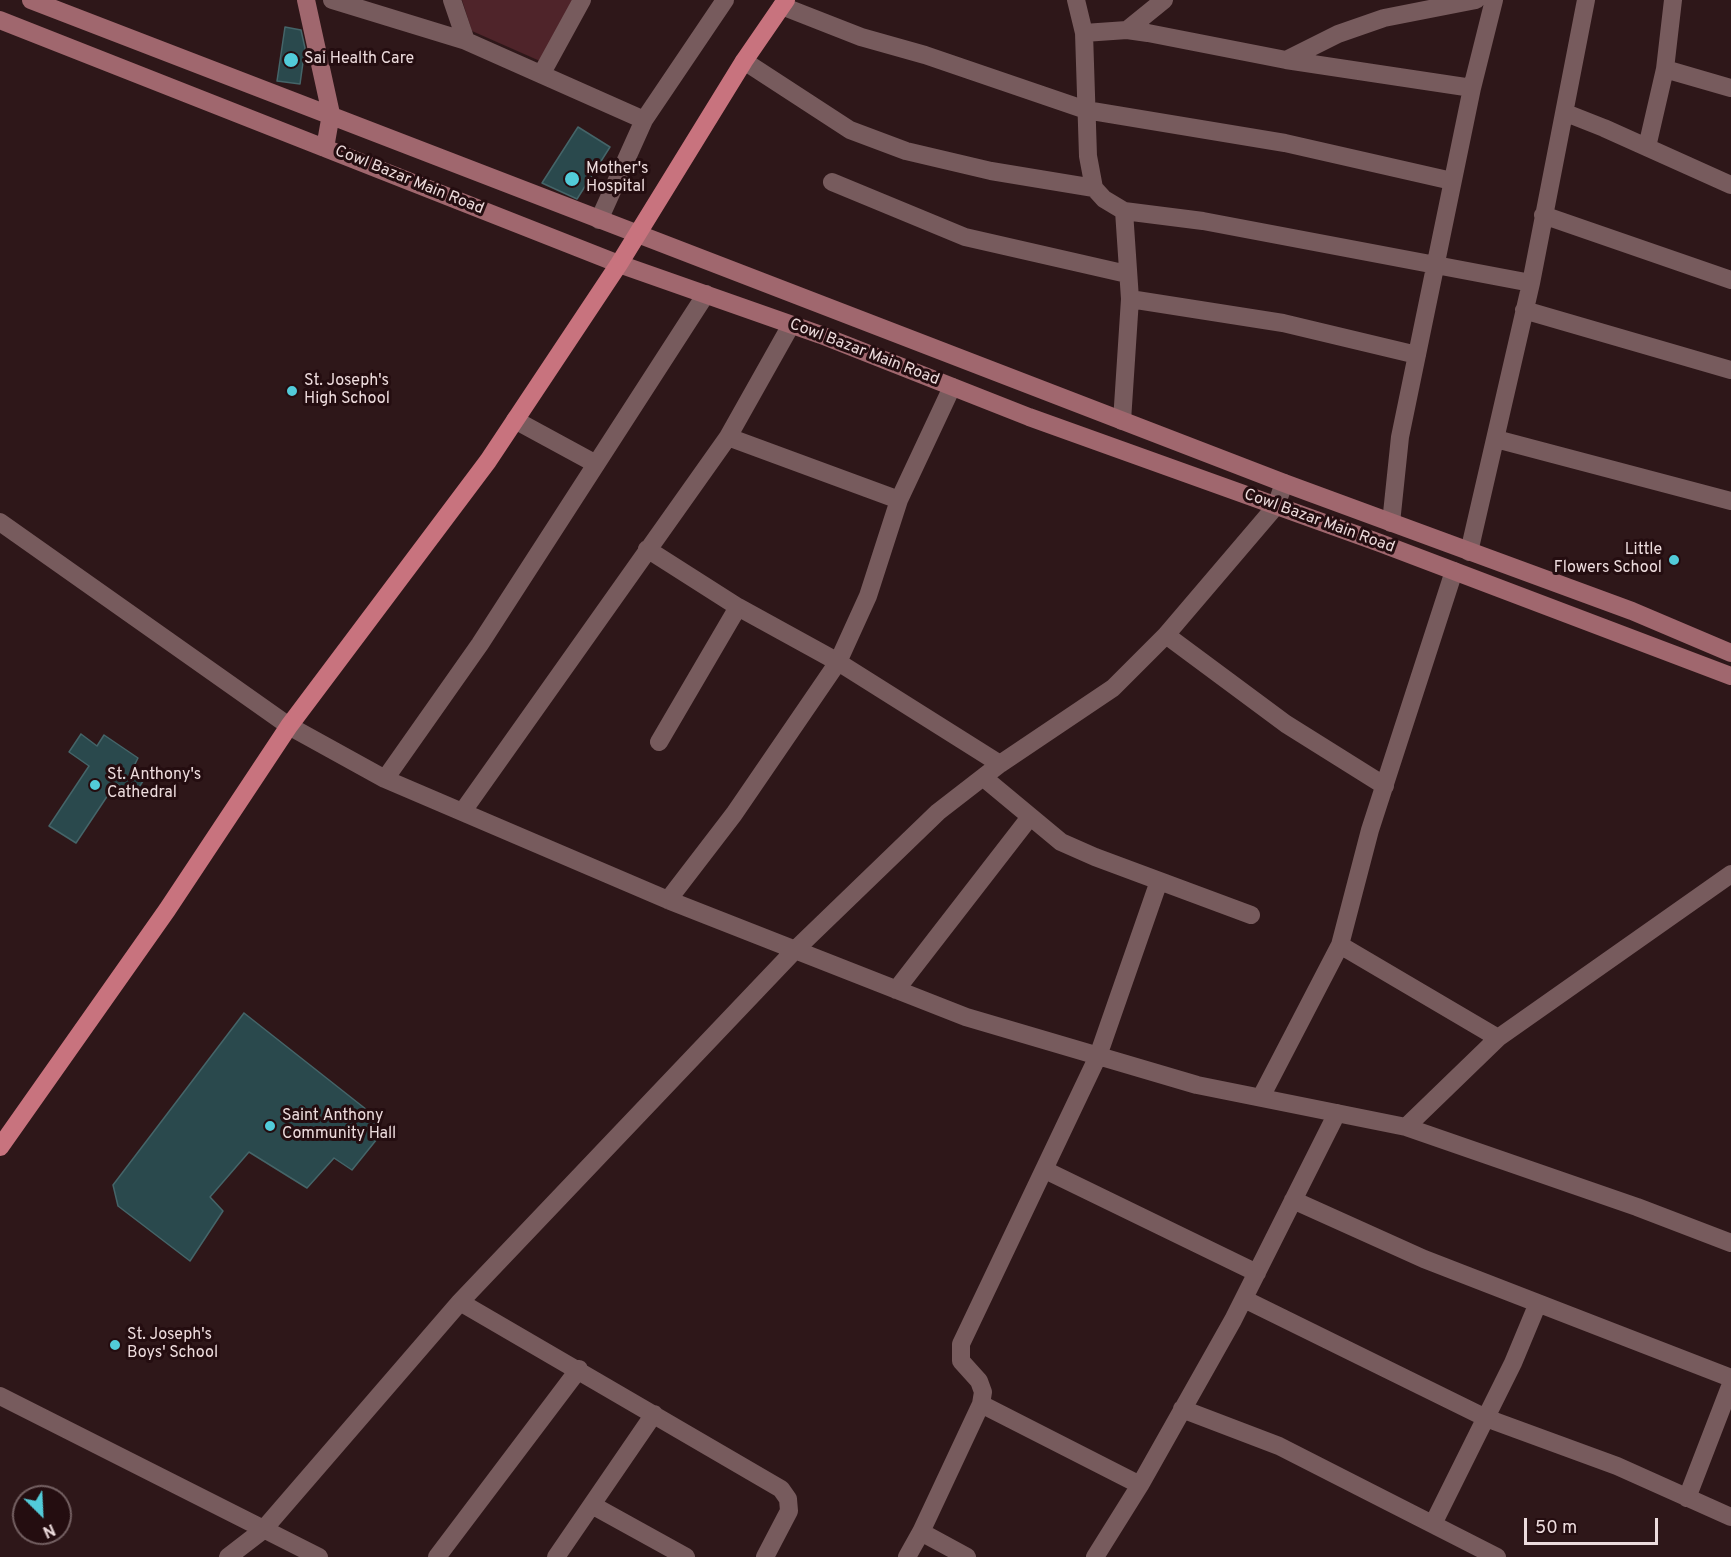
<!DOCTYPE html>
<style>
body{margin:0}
#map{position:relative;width:1731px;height:1557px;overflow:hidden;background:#2e1719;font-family:Overpass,sans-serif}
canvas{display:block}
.north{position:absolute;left:12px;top:1485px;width:60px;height:60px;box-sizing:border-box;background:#240d10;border:2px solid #746062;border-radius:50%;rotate:156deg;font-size:16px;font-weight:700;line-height:24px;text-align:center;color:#eddcdd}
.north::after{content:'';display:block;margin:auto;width:21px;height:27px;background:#52cbd9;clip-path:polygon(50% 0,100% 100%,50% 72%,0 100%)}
.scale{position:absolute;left:1524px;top:1518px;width:134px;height:27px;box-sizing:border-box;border:3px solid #eddcdd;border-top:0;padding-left:8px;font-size:18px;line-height:21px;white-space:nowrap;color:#eddcdd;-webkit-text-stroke:4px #240d10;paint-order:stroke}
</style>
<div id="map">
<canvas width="1731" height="1557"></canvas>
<div class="north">N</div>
<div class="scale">50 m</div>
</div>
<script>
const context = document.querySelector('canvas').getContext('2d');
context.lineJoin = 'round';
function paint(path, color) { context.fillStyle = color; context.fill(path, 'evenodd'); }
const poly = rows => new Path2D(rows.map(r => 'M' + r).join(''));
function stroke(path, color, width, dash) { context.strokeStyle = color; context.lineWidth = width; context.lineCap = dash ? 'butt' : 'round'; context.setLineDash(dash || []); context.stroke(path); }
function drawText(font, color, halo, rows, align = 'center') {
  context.font = font + ' Overpass,sans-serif'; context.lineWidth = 6; context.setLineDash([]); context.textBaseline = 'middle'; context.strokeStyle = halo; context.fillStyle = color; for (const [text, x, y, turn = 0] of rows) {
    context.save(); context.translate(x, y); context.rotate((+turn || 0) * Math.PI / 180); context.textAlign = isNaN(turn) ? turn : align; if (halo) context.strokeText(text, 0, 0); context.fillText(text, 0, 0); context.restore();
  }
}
paint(poly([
 [462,0,574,0,540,61,472,31]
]), '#4f242a');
const building = poly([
 [285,27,301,30,305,48,300,84,277,81,285,27],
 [578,127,610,147,577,199,542,183,578,127],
 [81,734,97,746,104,735,138,758,133,768,145,778,134,795,116,783,76,843,49,826,89,766,69,752,81,734],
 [244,1013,367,1110,381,1134,352,1170,334,1158,307,1188,249,1152,210,1197,223,1211,190,1261,118,1206,113,1185,244,1013]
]);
paint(building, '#2a494d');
stroke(building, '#456569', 1.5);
stroke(poly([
 [332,0,466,41,644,120],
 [452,0,466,41],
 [1076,0,1084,33,1088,156,1094,188,1104,199,1124,211,1203,221,1531,283],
 [782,6,861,37,925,55,1086,110,1285,143,1452,181],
 [1127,30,1164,0],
 [1084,33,1127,30,1148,33,1286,60,1472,88],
 [1286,60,1338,34,1384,18,1476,0],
 [744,61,850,130,906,151,991,171,1094,188],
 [1665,69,1731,88],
 [542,73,582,0],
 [1566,113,1604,128,1731,185],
 [1647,147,1665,69,1673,0],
 [832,182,965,237,1127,274],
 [1543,215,1731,280],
 [599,220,644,120,725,0],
 [1130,299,1283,323,1417,355],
 [1524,310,1731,370],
 [515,420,596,464],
 [1122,421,1130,299,1124,211],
 [728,437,899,500],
 [1496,439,1731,501],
 [0,522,289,726,385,779,668,900,966,1017,1197,1085,1406,1127,1637,1207,1731,1243],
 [1391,523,1400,437,1472,88,1494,0],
 [647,549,738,607,838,662,1000,764],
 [1469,552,1531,283,1586,0],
 [1166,635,1286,724,1385,786],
 [659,742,738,607],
 [984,778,1061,842,1095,857,1251,915],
 [385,779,480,644,706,294],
 [463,811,728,437,791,325],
 [668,900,734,814,838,662,868,596,899,500,952,387],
 [1340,945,1498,1038],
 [896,990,1030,817],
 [1261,1097,1340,945,1370,830,1454,571],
 [1406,1127,1498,1038,1731,874],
 [1045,1170,1257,1273],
 [1293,1200,1424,1259,1731,1378],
 [1244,1299,1486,1418,1617,1466,1731,1517],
 [460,1302,781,1489,788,1499,789,1511,765,1557],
 [0,1396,319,1557],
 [981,1404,1140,1485],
 [1182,1409,1279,1446,1497,1557],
 [1687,1498,1731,1384],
 [592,1505,686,1557],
 [1433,1524,1513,1363,1538,1303],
 [921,1532,967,1557],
 [228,1557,263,1530,460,1302,795,950,938,812,1000,764,1113,688,1166,635,1276,506,1284,483],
 [437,1557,579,1369],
 [556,1557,654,1414],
 [907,1557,921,1532,981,1404,983,1392,979,1381,961,1361,961,1344,1098,1056,1159,881],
 [1095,1557,1140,1485,1233,1320,1337,1113]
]), '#775b5d', 18);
stroke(poly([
 [31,0,1284,483,1632,611,1731,653],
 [306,0,331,114,325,148],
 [0,20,619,264,821,335,1029,417,1380,543,1731,676]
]), '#a0676e', 18);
stroke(poly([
 [0,1147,167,910,289,726,488,461,619,264,744,61,786,0]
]), '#c8737e', 18);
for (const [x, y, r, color] of [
 [291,60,8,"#52cbd9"],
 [572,179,8,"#52cbd9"],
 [292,391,6,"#52cbd9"],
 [1674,560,6,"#52cbd9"],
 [95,785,6,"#52cbd9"],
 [270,1126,6,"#52cbd9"],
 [115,1345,6,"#52cbd9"]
]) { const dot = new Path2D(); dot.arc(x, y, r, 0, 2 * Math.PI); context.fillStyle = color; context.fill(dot); stroke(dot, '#240d10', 2); }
drawText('16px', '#eddcdd', '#240d10', [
 ["Sai Health Care",304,60],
 ["Mother's",586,170],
 ["Hospital",586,188],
 ["St. Joseph's",304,382],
 ["High School",304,400],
 ["Little",1662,551,"right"],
 ["Flowers School",1662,569,"right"],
 ["St. Anthony's",107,776],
 ["Cathedral",107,794],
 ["Saint Anthony",282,1117],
 ["Community Hall",282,1135],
 ["St. Joseph's",127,1336],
 ["Boys' School",127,1354]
], 'left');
drawText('16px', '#eddcdd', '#240d10', [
 ["Cowl Bazar Main Road",409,181,22],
 ["Cowl Bazar Main Road",864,353,21],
 ["Cowl Bazar Main Road",1319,522,20]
]);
</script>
